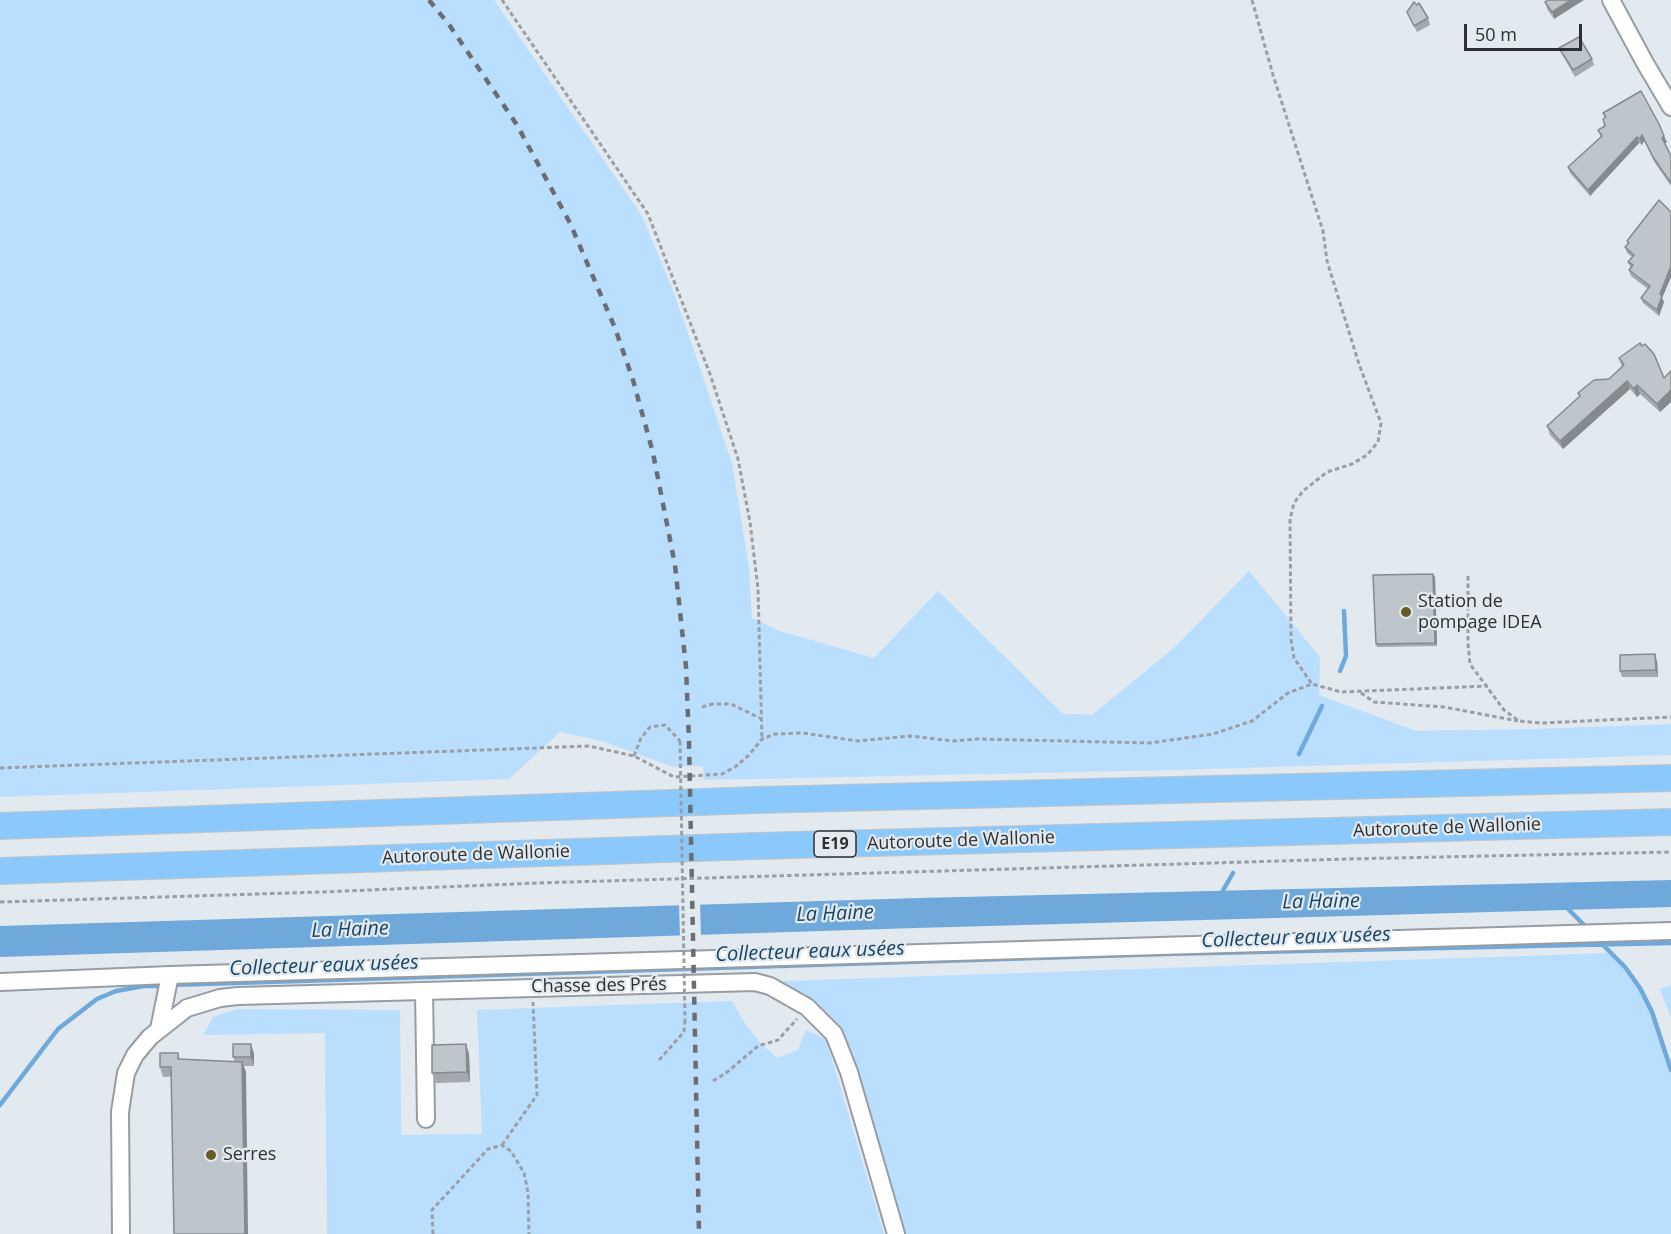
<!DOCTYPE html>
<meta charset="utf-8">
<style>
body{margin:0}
#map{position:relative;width:1671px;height:1234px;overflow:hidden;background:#e2e9ef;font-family:"Open Sans",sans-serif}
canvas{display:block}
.scale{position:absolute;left:1464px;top:24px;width:118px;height:27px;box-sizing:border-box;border:3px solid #2d2f32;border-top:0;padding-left:8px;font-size:18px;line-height:21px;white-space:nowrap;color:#2d2f32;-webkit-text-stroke:4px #e2e9ef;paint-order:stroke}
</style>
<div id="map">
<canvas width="1671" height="1234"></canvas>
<div class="scale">50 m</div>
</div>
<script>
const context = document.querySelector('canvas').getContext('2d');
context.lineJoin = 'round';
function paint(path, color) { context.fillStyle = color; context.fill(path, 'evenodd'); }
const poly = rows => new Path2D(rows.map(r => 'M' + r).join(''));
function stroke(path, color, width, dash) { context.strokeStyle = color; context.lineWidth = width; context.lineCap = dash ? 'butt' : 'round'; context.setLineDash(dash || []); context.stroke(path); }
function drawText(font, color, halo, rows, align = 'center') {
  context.font = font + ' "Open Sans",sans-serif'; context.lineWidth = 4.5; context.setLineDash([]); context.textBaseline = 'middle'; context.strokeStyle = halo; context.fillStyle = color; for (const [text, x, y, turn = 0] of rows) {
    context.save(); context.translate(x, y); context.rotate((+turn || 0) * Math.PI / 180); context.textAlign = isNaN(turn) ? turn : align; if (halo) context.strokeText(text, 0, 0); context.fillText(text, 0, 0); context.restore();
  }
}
paint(poly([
 [0,0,494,0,642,216,672,288,696,356,732,464,749,567,752,618,780,631,874,658,938,591,1063,714,1092,715,1175,647,1249,571,1320,657,1319,695,1416,731,1532,729,1671,724,1671,755,1172,770,704,780,703,766,673,767,602,741,560,732,509,779,0,797],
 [1611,953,1625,967,1640,988,1652,1012,1671,1070,1671,1234,896,1234,834,1034,755,982],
 [1671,985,1671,1018,1660,989],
 [732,1001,745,1024,763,1046,778,1058,798,1050,806,1030,826,1039,884,1234,327,1234,325,1033,203,1035,213,1017,237,1009,400,1010,401,1135,482,1134,477,1010]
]), '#badefd');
paint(poly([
 [1671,880,1671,907,916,928,0,957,0,926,919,898]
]), '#6fa9db');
paint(poly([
 [700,901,701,937,680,938,679,902]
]), '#e2e9ef');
stroke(poly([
 [1340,671,1346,656,1344,611],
 [1299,754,1322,706],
 [1221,894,1233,873],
 [1565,906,1587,928],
 [1603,945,1625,967,1640,988,1652,1012,1671,1070],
 [171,985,1164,954,1671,943],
 [0,1105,58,1029,97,999,116,991,144,986,163,986]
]), '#6fa9db', 4.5);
const minor = poly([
 [1611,0,1645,63,1671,107],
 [0,982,170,975,1671,931],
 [424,991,426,1119],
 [159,1029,170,975],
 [121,1234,120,1112,126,1073,135,1055,150,1037,187,1008,220,998,238,996,755,982,770,986,807,1007,834,1034,849,1072,896,1234]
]);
const highway = poly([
 [0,826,758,800,1671,778],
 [0,871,757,846,1671,822]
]);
stroke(minor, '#979da3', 20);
stroke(highway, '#c4c5c6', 28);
stroke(poly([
 [502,0,648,214,710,374,738,459,750,522,758,589,762,739],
 [1252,0,1273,75,1323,231,1327,261,1359,364,1381,423,1378,442,1367,455,1352,464,1327,472,1303,491,1294,503,1290,519,1291,640,1294,658,1312,684],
 [1468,576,1468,644,1470,664,1504,710,1519,721,1541,723,1671,717],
 [1361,693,1374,702,1444,707,1518,721],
 [702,707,713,704,731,704,762,719],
 [634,756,641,738,650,727,665,725,680,741],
 [0,768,589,746,634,756,674,777,722,774,735,767,749,755,762,739,775,734,803,733,858,741,910,736,953,741,978,739,1150,743,1213,734,1252,721,1288,693,1312,684,1341,692,1488,686],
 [0,902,322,892,537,883,1347,859,1671,852],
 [659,1060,684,1032,685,1020],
 [713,1081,726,1073,758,1046,778,1040,797,1019],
 [502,1145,537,1095,533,1002],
 [433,1234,432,1210,488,1149,502,1145,511,1151,524,1173,528,1192,529,1234]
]), '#9a9fa4', 3, [4.5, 3]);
stroke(minor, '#fff', 16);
stroke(highway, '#8bc8fb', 26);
stroke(poly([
 [429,0,450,26,517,125,570,223,615,328,633,380,653,453,675,565,686,667,689,741,699,1234]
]), '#6a6e72', 4.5, [8, 8]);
stroke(poly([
 [680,741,685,1020]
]), '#9a9fa4', 3, [4.5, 3]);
paint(poly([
 [1548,0,1554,19,1547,9,1545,2],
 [1407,12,1428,18,1430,25,1417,32],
 [1559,48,1592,59,1594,65,1575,77,1562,54],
 [1603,113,1667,142,1664,144,1671,156,1671,186,1655,163,1644,141,1642,145,1639,143,1590,196,1570,173,1568,167,1601,137,1598,130,1605,126,1605,118],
 [1671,212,1671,277,1662,298,1664,302,1659,316,1643,303,1641,298,1648,289,1631,276,1629,270,1631,268,1628,262,1632,257,1627,253,1625,247,1628,244,1627,241],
 [1619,358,1664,378,1671,371,1671,402,1660,412,1640,394,1637,397,1630,389,1563,449,1550,435,1547,426,1580,397,1578,393,1609,379,1622,367],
 [1435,577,1437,646,1377,647,1376,644],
 [1657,661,1658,677,1622,677,1620,671],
 [251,1044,254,1054,254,1066,244,1066,246,1072,163,1077,160,1067,178,1053,180,1059,235,1062,233,1057],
 [466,1044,469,1054,470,1082,436,1083,432,1073]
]), '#a3a9af');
paint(poly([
 [1571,0,1584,0,1554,19,1552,12],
 [1642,135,1644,141,1642,145,1640,139],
 [1664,136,1667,142,1664,144,1662,138],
 [1637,137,1639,143,1590,196,1588,190],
 [1671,266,1671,277,1662,298,1664,302,1659,316,1657,310,1660,294],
 [1627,381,1630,389,1563,449,1560,441],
 [1637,385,1640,394,1637,397,1634,389],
 [1671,390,1671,402,1660,412,1657,404],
 [1433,574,1435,577,1437,646,1435,643],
 [1655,654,1657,661,1658,677,1656,670],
 [251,1044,254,1054,254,1066,251,1057],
 [466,1044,469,1054,470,1082,467,1072],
 [242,1062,246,1072,248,1234,245,1234]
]), '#858a8e');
const building = poly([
 [1548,0,1571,0,1552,12,1545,2,1548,0],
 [1414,2,1417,5,1419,3,1428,18,1414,26,1407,12,1414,2],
 [1579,37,1592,59,1573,70,1559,48,1579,37],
 [1641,91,1659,124,1664,136,1662,138,1671,156,1671,183,1653,157,1642,135,1640,139,1637,137,1588,190,1568,167,1602,136,1598,130,1605,126,1603,119,1606,117,1603,113,1641,91],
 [1659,200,1671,212,1671,266,1660,294,1662,296,1657,310,1641,298,1650,286,1629,270,1633,265,1628,262,1634,255,1625,247,1629,243,1627,241,1659,200],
 [1640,343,1642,346,1645,344,1654,354,1664,378,1671,371,1671,390,1657,404,1637,385,1634,389,1627,381,1560,441,1547,426,1580,396,1578,393,1594,380,1609,379,1624,365,1619,358,1640,343],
 [1433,574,1435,643,1376,644,1373,575,1433,574],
 [1655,654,1656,670,1620,671,1620,655,1655,654],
 [233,1044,251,1044,251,1057,233,1057,233,1044],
 [466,1044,467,1072,432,1073,432,1045,466,1044],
 [160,1053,178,1053,178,1059,242,1062,245,1234,174,1234,171,1067,160,1067,160,1053]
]);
paint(building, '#bec5cb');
stroke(building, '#858a8e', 1.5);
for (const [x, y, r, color] of [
 [1406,612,6,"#685b28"],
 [211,1155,6,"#685b28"]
]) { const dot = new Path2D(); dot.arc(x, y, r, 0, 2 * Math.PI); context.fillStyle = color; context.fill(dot); stroke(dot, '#e2e9ef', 2); }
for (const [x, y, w] of [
 [835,844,42]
]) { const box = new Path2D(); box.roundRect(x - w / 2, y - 13, w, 26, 4.5); context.fillStyle = '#e2e9ef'; context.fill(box); stroke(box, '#2d2f32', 1.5); }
drawText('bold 16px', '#2d2f32', null, [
 ["E19",835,844]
]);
drawText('18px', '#2d2f32', '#e2e9ef', [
 ["Station de",1418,602],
 ["pompage IDEA",1418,623],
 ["Serres",223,1155]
], 'left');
drawText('18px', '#2d2f32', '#e2e9ef', [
 ["Autoroute de Wallonie",1447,828,-2],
 ["Autoroute de Wallonie",961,841,-2],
 ["Autoroute de Wallonie",476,855,-2],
 ["Chasse des Prés",599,986,-1]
]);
drawText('italic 20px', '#184465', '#e2e9ef', [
 ["La Haine",1321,902,-1],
 ["La Haine",835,914,-2],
 ["La Haine",350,930,-2],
 ["Collecteur eaux usées",1296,938,-2],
 ["Collecteur eaux usées",810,952,-2],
 ["Collecteur eaux usées",324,966,-2]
]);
</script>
